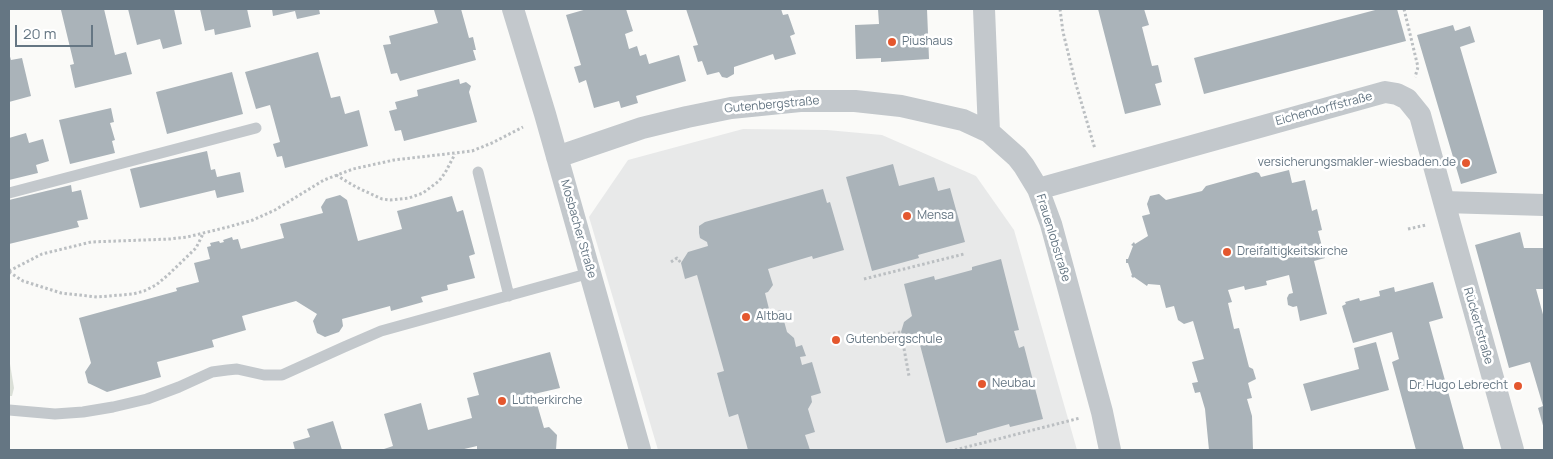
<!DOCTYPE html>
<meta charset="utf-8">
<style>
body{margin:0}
#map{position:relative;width:1553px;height:459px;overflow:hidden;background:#fafaf8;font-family:Manrope,sans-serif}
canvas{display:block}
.frame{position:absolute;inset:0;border:10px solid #657683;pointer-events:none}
.scale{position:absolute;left:15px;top:25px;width:78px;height:22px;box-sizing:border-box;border:2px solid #657683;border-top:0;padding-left:6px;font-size:15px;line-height:18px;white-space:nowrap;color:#657683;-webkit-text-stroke:4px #fff;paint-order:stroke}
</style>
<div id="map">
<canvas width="1553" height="459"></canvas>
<div class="frame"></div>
<div class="scale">20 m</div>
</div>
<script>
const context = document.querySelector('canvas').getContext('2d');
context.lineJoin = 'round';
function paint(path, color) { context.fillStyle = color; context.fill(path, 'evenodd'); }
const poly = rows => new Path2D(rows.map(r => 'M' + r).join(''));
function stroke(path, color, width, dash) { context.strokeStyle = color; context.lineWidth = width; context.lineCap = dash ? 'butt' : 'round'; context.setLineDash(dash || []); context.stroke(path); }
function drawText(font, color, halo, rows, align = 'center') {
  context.font = font + ' Manrope,sans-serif'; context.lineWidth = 5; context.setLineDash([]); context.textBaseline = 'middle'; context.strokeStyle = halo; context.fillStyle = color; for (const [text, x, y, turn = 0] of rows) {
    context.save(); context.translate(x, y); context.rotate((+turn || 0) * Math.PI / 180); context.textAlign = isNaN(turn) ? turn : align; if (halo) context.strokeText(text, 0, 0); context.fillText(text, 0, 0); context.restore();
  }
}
paint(poly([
 [743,129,827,130,882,135,976,176,1014,230,1077,450,658,450,589,217,628,160]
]), '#e8e9e9');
paint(poly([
 [9,358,14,388,12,396,9,396]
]), '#dadfd7');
paint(poly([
 [65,9,104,9,115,55,126,52,132,74,75,88,70,65,74,64,61,10],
 [128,9,174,9,182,44,163,49,160,39,137,45],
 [200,9,247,9,251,27,215,35,214,29,205,31],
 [272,9,319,9,320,14,297,19,295,11,273,16],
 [437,9,461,9,469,38,473,37,476,50,473,50,476,60,400,81,397,73,391,74,383,45,391,44,389,36,438,23,434,10],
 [587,9,626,9,633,31,625,34,629,49,637,46,640,56,646,54,649,64,679,55,686,81,636,96,638,103,621,108,619,101,594,108,586,80,579,83,574,67,581,65,566,15],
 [686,9,781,9,783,15,788,14,795,34,790,36,796,54,775,60,773,54,734,67,734,74,727,78,722,77,719,72,707,75,702,61,698,62,693,46,698,45],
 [878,9,927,9,929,59,881,62,881,58,856,59,855,25,879,24],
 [1098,9,1144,9,1149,25,1142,27,1152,66,1158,65,1162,82,1155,84,1161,105,1125,114],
 [1379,9,1397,9,1406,41,1204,94,1194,58],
 [1453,25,1455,31,1470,26,1475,42,1460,47,1497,173,1461,184,1417,35],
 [318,52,331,98,340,96,345,114,359,110,368,146,285,168,282,156,277,157,273,144,280,142,270,105,256,109,245,72],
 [9,53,11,60,22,58,31,96,9,102],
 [232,72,243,114,167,134,156,92],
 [459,79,460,84,466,82,471,86,469,92,477,122,404,141,401,130,395,131,389,111,397,109,395,102,418,96,417,90],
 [111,108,114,122,110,123,115,140,112,141,115,153,70,164,59,120],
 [26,133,29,143,43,139,49,161,36,165,38,173,9,180,9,138],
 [207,151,211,170,215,169,217,177,240,172,244,192,217,198,215,190,140,208,130,169],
 [893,164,899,186,934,177,938,191,950,188,965,242,918,255,919,258,872,271,846,177],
 [1289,170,1292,183,1305,180,1312,211,1317,209,1322,230,1318,231,1325,258,1314,261,1327,314,1300,321,1297,306,1293,307,1288,305,1287,298,1289,294,1293,293,1289,275,1266,281,1267,285,1245,290,1244,286,1228,290,1232,302,1228,303,1234,329,1239,328,1249,367,1253,369,1256,379,1248,383,1252,398,1247,399,1252,416,1253,450,1209,450,1205,409,1200,392,1195,393,1192,383,1198,382,1192,362,1204,359,1193,321,1184,324,1178,320,1174,306,1166,308,1160,285,1148,284,1147,286,1134,277,1133,278,1131,276,1132,275,1128,263,1126,263,1126,259,1128,259,1133,246,1131,245,1134,242,1135,244,1148,236,1142,216,1150,214,1147,204,1150,196,1159,194,1166,200,1202,191,1206,186,1256,172,1259,173,1261,177],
 [71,185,72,192,81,190,88,219,77,221,79,227,9,244,9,200],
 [823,189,827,203,830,202,844,250,813,259,812,256,768,269,773,285,768,292,765,293,770,313,781,310,787,332,794,338,796,347,802,345,806,356,800,357,802,365,812,362,821,393,811,396,812,402,808,409,815,432,805,435,810,450,748,450,738,414,729,417,717,373,724,371,697,275,685,279,681,263,688,252,708,246,707,242,700,238,699,233,699,226,705,222],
 [340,195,347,200,358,241,402,229,397,211,452,196,457,212,463,210,475,254,469,256,475,278,447,285,448,290,421,297,423,302,391,311,390,306,342,319,343,326,339,332,325,337,317,333,313,321,317,314,296,301,242,316,246,330,212,340,214,347,157,362,161,377,107,392,88,383,85,372,91,363,79,318,177,291,176,288,199,282,194,263,210,259,207,247,211,246,210,243,219,241,220,243,224,242,223,240,232,237,233,240,238,239,241,249,284,238,280,224,323,213,321,207,326,199],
 [1520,232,1524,248,1544,248,1544,289,1536,289,1544,318,1544,429,1538,408,1543,406,1530,362,1509,368,1475,245],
 [1001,259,1019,330,1014,331,1019,348,1024,346,1043,419,1010,427,1009,424,977,433,977,435,946,443,920,345,910,344,903,337,901,332,904,322,912,316,904,284,934,276,935,280,972,270,972,267],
 [1433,282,1443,318,1429,322,1464,450,1416,450,1392,362,1399,359,1392,332,1353,343,1342,306,1346,304,1345,302,1359,298,1360,301,1380,296,1379,291,1394,287,1395,292],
 [1376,342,1389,390,1311,411,1303,384,1359,369,1354,348],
 [550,352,560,388,534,394,544,428,549,427,557,435,556,450,477,450,477,446,460,450,381,450,393,446,384,414,421,403,428,430,472,418,467,398,479,395,473,373],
 [333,421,342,450,295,450,293,442,310,437,307,429]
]), '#aab3b9');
stroke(poly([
 [1060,9,1063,32,1075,81,1095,149],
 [1404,9,1418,67,1415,77],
 [336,175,356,187,382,199,390,200,409,198,423,193,439,181,445,173,455,154],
 [1408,229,1426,225],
 [671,262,677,258,681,263],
 [9,271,42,254,91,242,170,239,187,237,228,227,253,220,275,210,324,180,353,169,394,160,472,151,492,143,523,127],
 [9,272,23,281,61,293,97,297,133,294,144,291,156,285,168,275,196,248,203,234],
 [864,279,964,254],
 [888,334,901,332,909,376],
 [955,450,1080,418]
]), '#bbbfc2', 3, [2.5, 2.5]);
stroke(poly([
 [478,172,509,296],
 [9,193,256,128],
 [9,410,55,414,83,412,113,407,147,399,179,387,212,372,227,370,237,369,264,375,282,375,344,347,381,331,590,273]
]), '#c3c8cc', 11);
stroke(poly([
 [513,9,545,114,640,450],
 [984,9,989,132],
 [557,157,642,128,687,117,731,108,800,101,855,101,901,106,963,120,989,132,1017,157,1024,166,1038,189,1051,224,1102,412,1110,450],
 [1038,189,1385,92,1397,94,1407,99,1420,115,1444,202,1544,205],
 [1444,202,1513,450]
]), '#c3c8cc', 22);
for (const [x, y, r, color] of [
 [892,42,5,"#e4572e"],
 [1466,163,5,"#e4572e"],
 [907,216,5,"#e4572e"],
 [1227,252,5,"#e4572e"],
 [746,317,5,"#e4572e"],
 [836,340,5,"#e4572e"],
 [982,384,5,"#e4572e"],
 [1518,386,5,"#e4572e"],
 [502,401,5,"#e4572e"]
]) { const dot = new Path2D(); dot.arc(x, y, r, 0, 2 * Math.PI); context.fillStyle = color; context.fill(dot); stroke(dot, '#fff', 2); }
drawText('12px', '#657683', '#fff', [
 ["Piushaus",902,42],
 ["versicherungsmakler-wiesbaden.de",1456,163,"right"],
 ["Mensa",917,216],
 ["Dreifaltigkeitskirche",1237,252],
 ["Altbau",756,317],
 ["Gutenbergschule",846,340],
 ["Neubau",992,384],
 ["Dr. Hugo Lebrecht",1508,386,"right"],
 ["Lutherkirche",512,401]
], 'left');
drawText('12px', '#657683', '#fff', [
 ["Gutenbergstraße",772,105,-5],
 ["Eichendorffstraße",1324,109,-15],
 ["Mosbacher Straße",578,229,74],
 ["Frauenlobstraße",1053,238,73],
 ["Rückertstraße",1478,326,74]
]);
</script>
